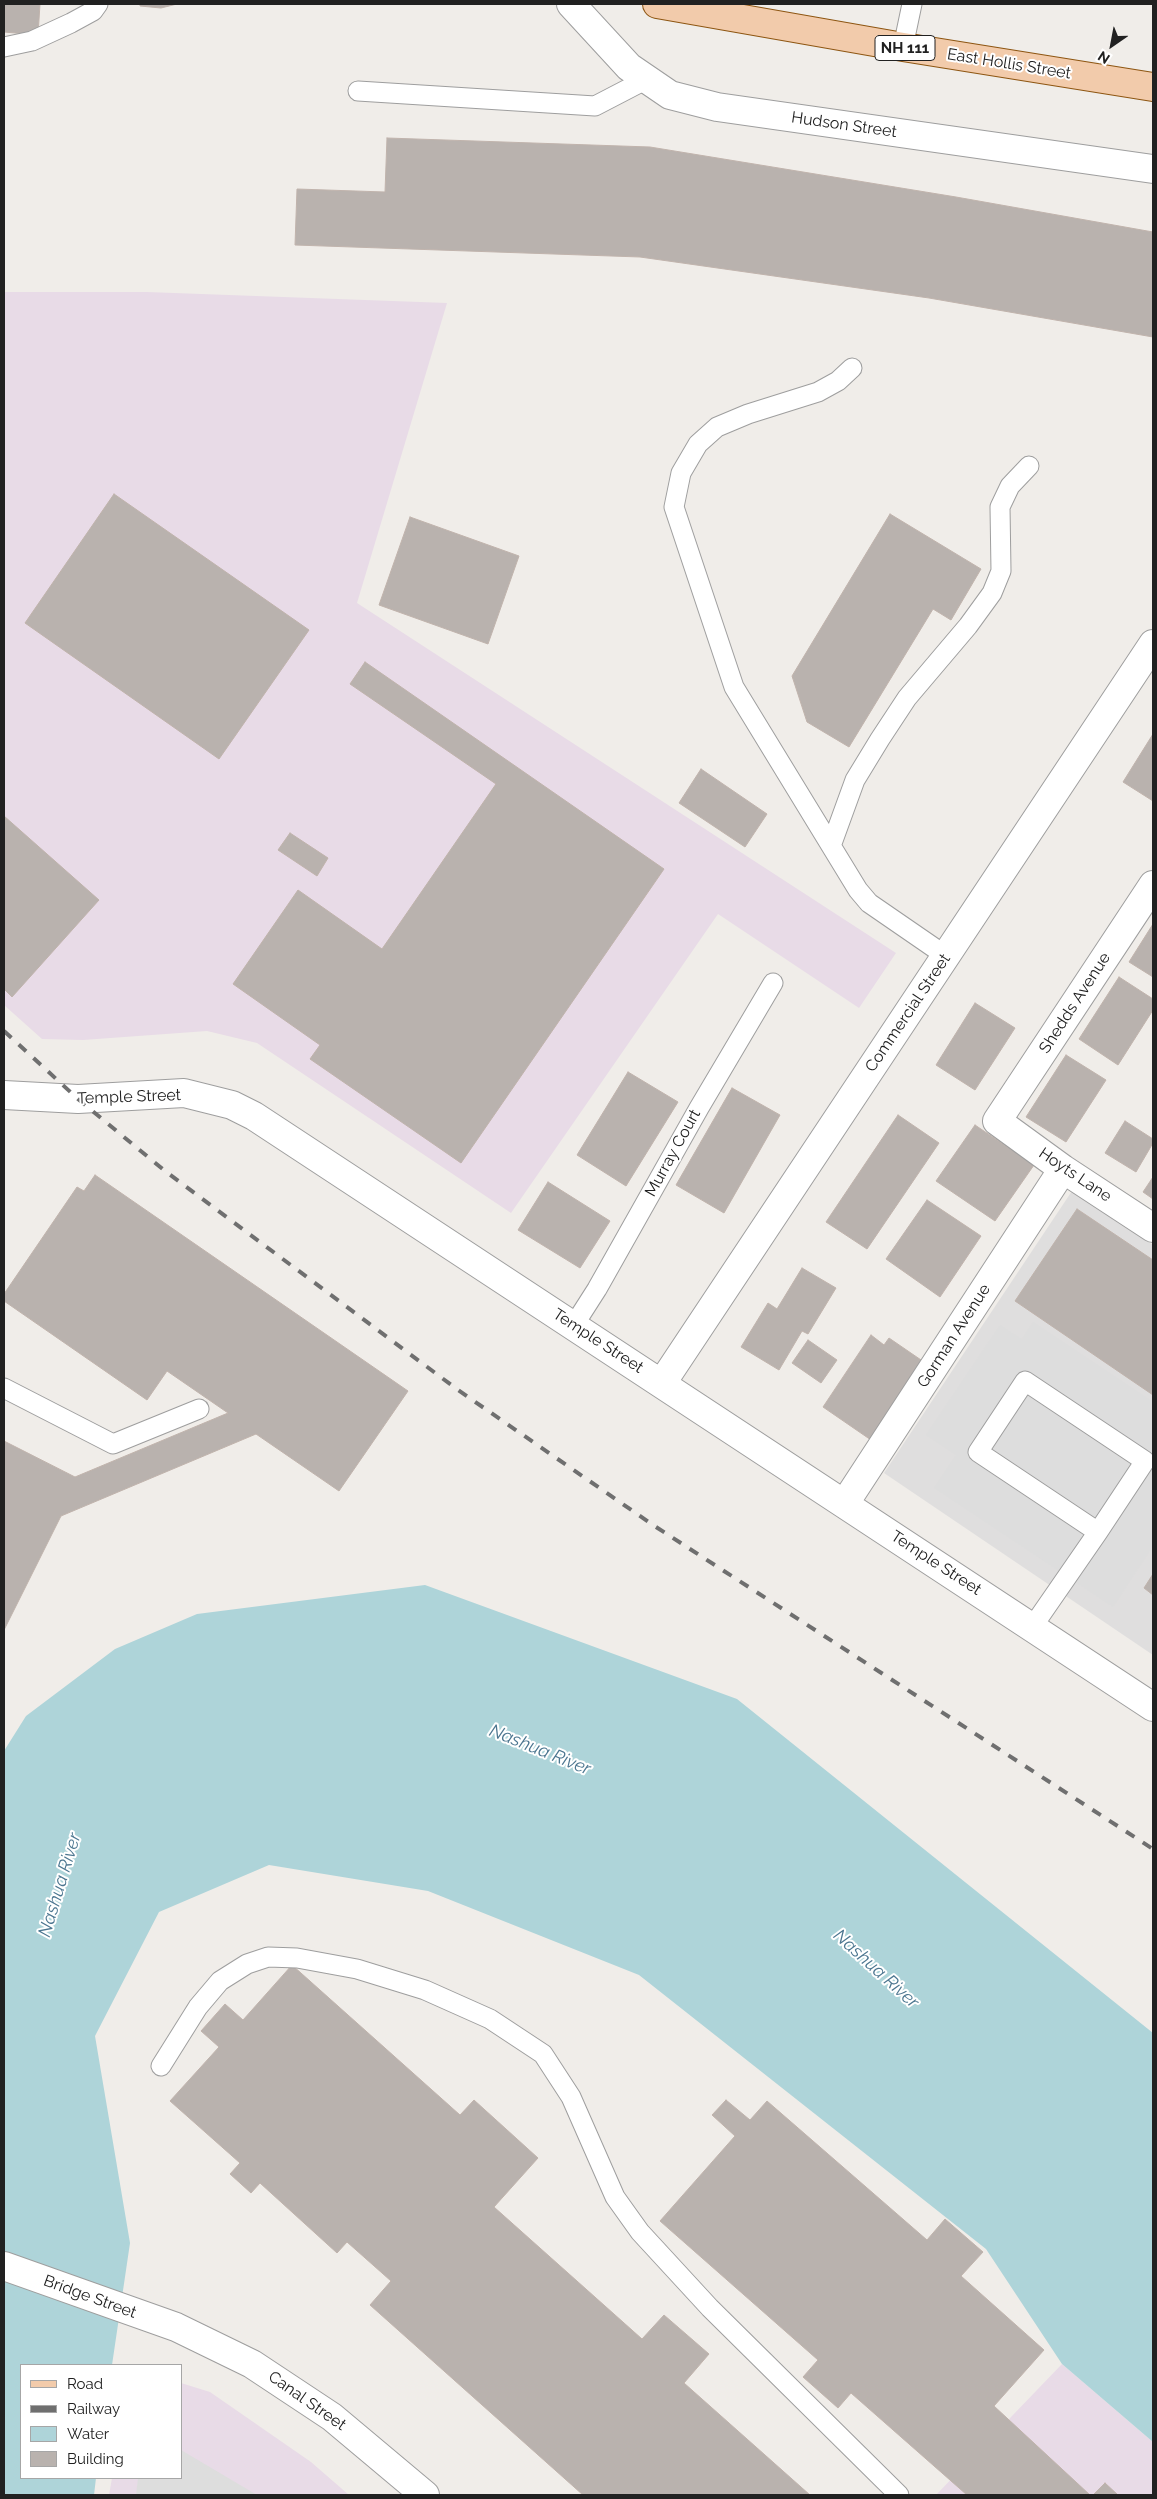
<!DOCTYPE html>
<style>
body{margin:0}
#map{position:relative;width:1157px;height:2499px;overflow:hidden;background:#f0ede9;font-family:Raleway,sans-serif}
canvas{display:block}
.frame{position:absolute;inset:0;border:5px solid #212121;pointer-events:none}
.legend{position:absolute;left:20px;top:2364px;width:162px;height:115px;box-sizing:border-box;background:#fff;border:1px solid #a6a6a6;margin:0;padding:6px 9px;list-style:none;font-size:15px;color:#212121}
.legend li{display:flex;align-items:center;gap:10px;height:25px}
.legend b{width:25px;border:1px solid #a6a6a6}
.north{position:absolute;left:1087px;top:20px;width:50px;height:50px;-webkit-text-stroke:4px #fff;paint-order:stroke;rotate:213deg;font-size:14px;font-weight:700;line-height:20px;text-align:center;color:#212121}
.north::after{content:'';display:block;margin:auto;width:18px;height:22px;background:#212121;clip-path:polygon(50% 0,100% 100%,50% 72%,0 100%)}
</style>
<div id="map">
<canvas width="1157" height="2499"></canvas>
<div class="frame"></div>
<ul class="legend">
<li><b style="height:6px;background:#f2cbab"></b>Road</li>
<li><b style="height:6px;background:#6f6f6f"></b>Railway</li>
<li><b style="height:14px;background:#aed4d9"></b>Water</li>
<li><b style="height:14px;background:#b9b2ae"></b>Building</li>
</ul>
<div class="north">N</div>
</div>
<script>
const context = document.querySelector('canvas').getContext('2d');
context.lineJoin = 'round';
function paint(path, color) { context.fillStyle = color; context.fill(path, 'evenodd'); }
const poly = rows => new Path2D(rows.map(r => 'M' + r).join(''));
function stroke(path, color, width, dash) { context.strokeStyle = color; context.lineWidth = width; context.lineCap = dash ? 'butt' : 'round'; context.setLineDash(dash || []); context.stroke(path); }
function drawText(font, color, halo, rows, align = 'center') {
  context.font = font + ' Raleway,sans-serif'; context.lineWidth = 4; context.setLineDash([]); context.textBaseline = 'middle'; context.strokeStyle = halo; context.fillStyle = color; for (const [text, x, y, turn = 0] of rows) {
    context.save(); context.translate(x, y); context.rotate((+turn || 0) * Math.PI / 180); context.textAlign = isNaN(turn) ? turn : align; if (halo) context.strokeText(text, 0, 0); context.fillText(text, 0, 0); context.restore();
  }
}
paint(poly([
 [1072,1191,1153,1245,1153,1655,884,1473]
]), '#dfdede');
paint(poly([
 [4,292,147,292,447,303,357,603,896,953,859,1008,718,914,511,1213,257,1043,207,1031,83,1040,42,1039,4,1005],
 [1062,2364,1153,2442,1153,2495,936,2495],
 [181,2383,210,2392,311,2462,349,2495,109,2495,112,2478,181,2478]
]), '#e8dbe7');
paint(poly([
 [1033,1322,1153,1402,1153,1546,1113,1607,934,1488,956,1455,926,1435,1000,1325,1022,1339],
 [181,2450,257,2495,136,2495,138,2478,181,2478]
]), '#ddd');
paint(poly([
 [425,1585,737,1699,1153,2033,1153,2442,1062,2364,986,2249,639,1975,428,1891,269,1865,159,1912,95,2036,130,2243,112,2365,21,2365,21,2478,96,2478,94,2495,4,2495,4,1751,26,1716,115,1649,197,1614]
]), '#aed4d9');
const building = poly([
 [4,4,40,4,38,35,4,32,4,4],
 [140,4,177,4,161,8,140,6,140,4],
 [387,138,650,147,956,197,1153,232,1153,337,929,298,640,257,295,245,297,189,385,192,387,138],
 [114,494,309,630,219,759,25,623,114,494],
 [890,514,981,569,951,620,933,609,849,747,807,722,792,676,890,514],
 [410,517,519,556,488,644,379,605,410,517],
 [365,662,664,869,461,1163,310,1059,320,1045,233,984,298,890,382,949,496,784,350,684,365,662],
 [1153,734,1153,801,1123,782,1153,734],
 [701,769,767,814,745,847,679,803,701,769],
 [4,816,99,900,12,997,4,989,4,816],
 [290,833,328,858,317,876,278,850,290,833],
 [1153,924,1153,977,1129,962,1153,924],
 [1119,977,1153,999,1153,1010,1118,1065,1079,1039,1119,977],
 [975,1003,1015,1028,975,1090,936,1065,975,1003],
 [1066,1055,1106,1080,1066,1142,1026,1117,1066,1055],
 [628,1072,678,1102,626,1186,577,1155,628,1072],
 [732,1088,780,1115,724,1213,676,1185,732,1088],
 [898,1115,939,1143,867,1249,826,1222,898,1115],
 [1125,1121,1153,1139,1153,1143,1136,1172,1105,1153,1125,1121],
 [975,1125,1034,1165,995,1221,936,1181,975,1125],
 [95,1175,408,1391,339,1491,256,1434,61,1516,4,1630,4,1441,75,1477,228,1413,167,1371,147,1400,4,1301,4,1294,77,1187,84,1191,95,1175],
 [1153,1177,1153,1199,1143,1192,1153,1177],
 [548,1182,610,1221,580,1268,518,1230,548,1182],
 [927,1200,981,1236,940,1297,886,1259,927,1200],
 [1077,1209,1153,1260,1153,1395,1015,1301,1077,1209],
 [802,1268,836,1288,808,1334,802,1331,779,1370,741,1347,768,1303,777,1309,802,1268],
 [871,1335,884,1345,889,1338,924,1362,871,1440,823,1407,871,1335],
 [808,1340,837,1360,821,1383,792,1363,808,1340],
 [1153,1574,1153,1595,1144,1588,1153,1574],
 [292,1965,460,2115,474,2100,538,2158,494,2207,642,2339,664,2315,709,2354,684,2383,810,2495,583,2495,370,2305,391,2281,347,2242,337,2253,260,2183,251,2193,230,2174,240,2163,170,2101,219,2047,201,2031,225,2004,243,2020,292,1965],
 [726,2100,750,2120,767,2101,927,2240,945,2219,983,2252,961,2276,1044,2350,994,2406,1090,2495,967,2495,851,2393,838,2408,803,2377,818,2360,660,2221,735,2136,712,2115,726,2100],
 [1105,2483,1118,2495,1093,2495,1105,2483]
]);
paint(building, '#b9b2ae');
stroke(building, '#c0b3ac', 1);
const service = poly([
 [4,47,32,41,71,23,93,11,98,4],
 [903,47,912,4],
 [358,91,595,106,647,79],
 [852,368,838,381,818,392,748,414,717,427,698,444,681,473,674,507,734,687,858,890,869,903,946,956],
 [831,846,855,780,880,739,907,698,968,626,992,593,1001,571,1000,507,1010,486,1029,466],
 [574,1325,597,1289,699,1108,773,983],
 [4,1388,113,1444,199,1409],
 [1033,1626,1098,1532,1145,1461,1025,1381,978,1452,1098,1532],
 [161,2066,198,2007,220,1981,247,1964,268,1957,297,1958,357,1969,425,1990,490,2019,543,2054,571,2097,615,2197,640,2232,710,2308,899,2495]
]);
const minor = poly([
 [571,4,629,67,670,95,717,107,1153,169],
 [1153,885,997,1121,1063,1169,1153,1228],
 [4,1095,78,1099,184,1093,232,1105,254,1116,1153,1707],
 [662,1383,1153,644],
 [845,1503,1063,1169]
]);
const tertiary = poly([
 [4,2266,176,2327,252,2364,332,2417,425,2495]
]);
const primary = poly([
 [657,4,903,47,1153,87]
]);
stroke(service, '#9e9e9e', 21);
stroke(minor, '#9e9e9e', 30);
stroke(tertiary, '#9e9e9e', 30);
stroke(primary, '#8d5511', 30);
stroke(service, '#fff', 19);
stroke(minor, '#fff', 28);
stroke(tertiary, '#fff', 28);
stroke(primary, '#f2cbab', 28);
stroke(poly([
 [4,1031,78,1099,165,1171,458,1390,653,1525,1153,1849]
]), '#6f6f6f', 4, [10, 10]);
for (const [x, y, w] of [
 [905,48,60]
]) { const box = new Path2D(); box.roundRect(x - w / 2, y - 12.5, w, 25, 4); context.fillStyle = '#fff'; context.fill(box); stroke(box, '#212121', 1); }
drawText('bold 15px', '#212121', null, [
 ["NH 111",905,48]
]);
drawText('16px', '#212121', '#fff', [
 ["East Hollis Street",1009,64,9],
 ["Hudson Street",844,125,8],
 ["Shedds Avenue",1075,1003,-57],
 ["Commercial Street",908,1013,-56],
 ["Temple Street",129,1097,-2],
 ["Murray Court",673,1153,-61],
 ["Hoyts Lane",1075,1175,34],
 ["Gorman Avenue",954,1336,-57],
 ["Temple Street",598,1341,33],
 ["Temple Street",936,1563,33],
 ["Bridge Street",90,2297,20],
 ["Canal Street",307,2401,35]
]);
drawText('italic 18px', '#4c7690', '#fff', [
 ["Nashua River",540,1750,22],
 ["Nashua River",60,1885,-73],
 ["Nashua River",876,1969,42]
]);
</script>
